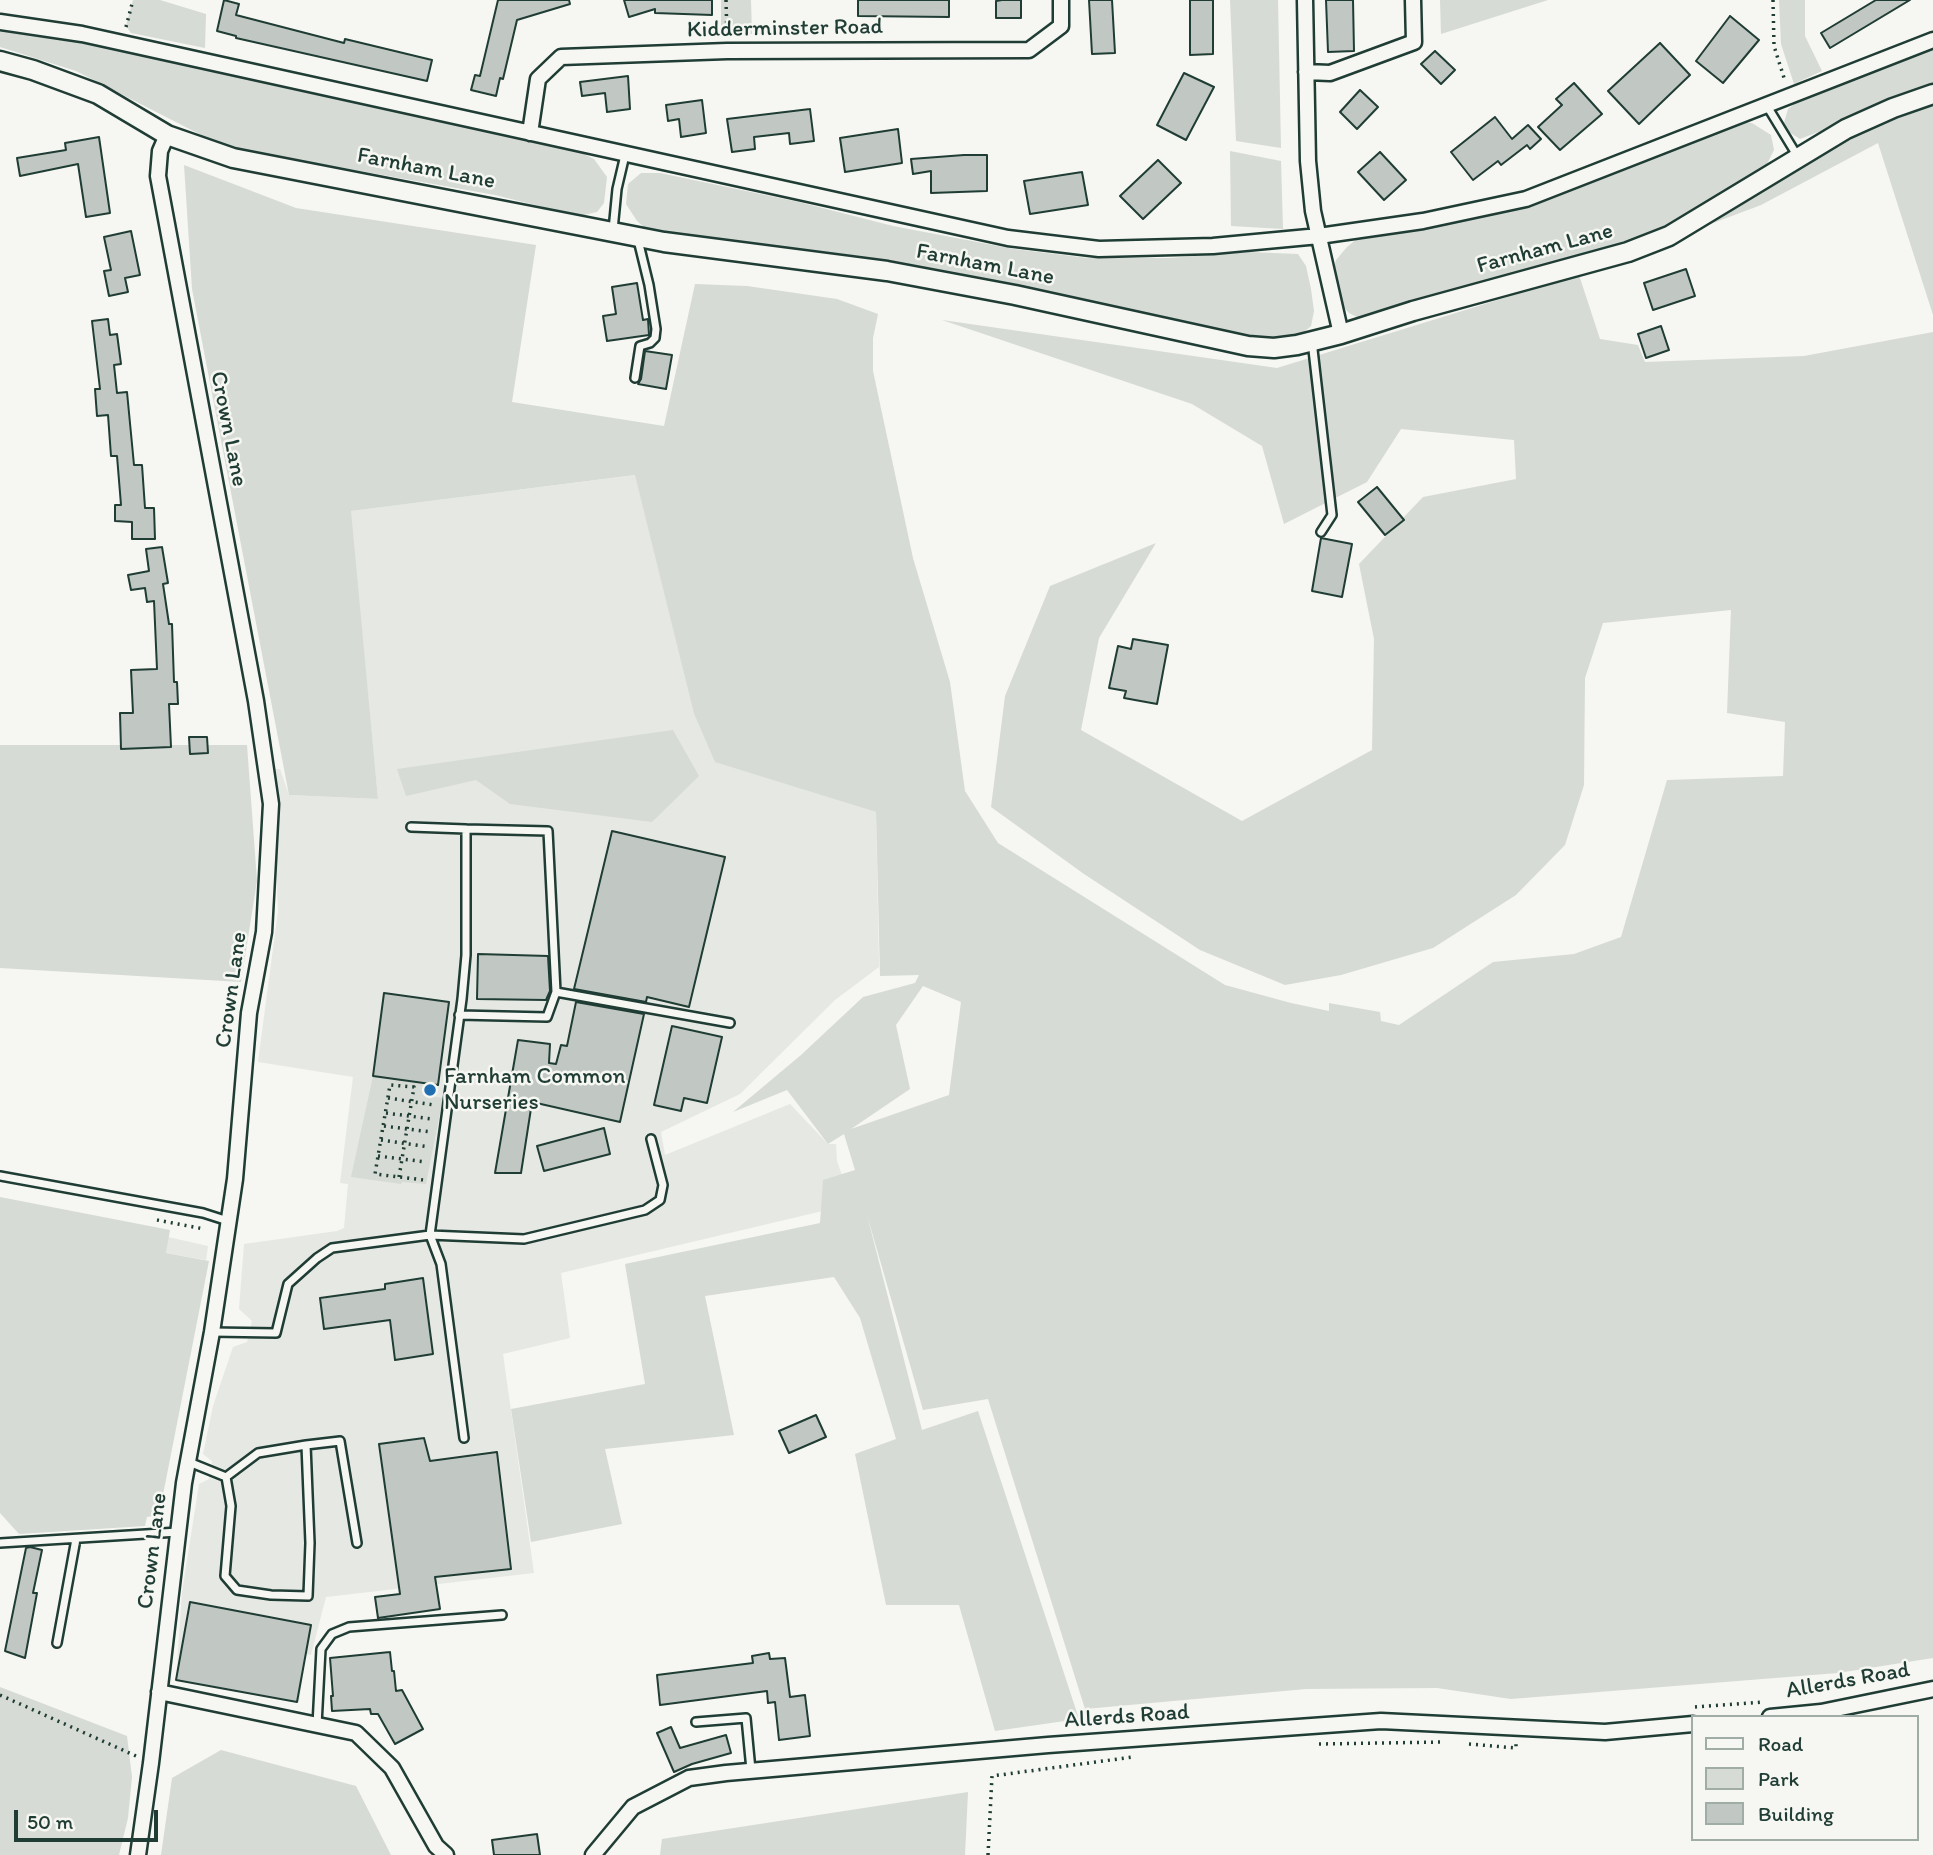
<!DOCTYPE html>
<style>
body{margin:0}
#map{position:relative;width:1933px;height:1855px;overflow:hidden;background:#f6f6f2;font-family:Itim,sans-serif}
canvas{display:block}
.legend{position:absolute;left:1691px;top:1715px;width:228px;height:126px;box-sizing:border-box;background:#f6f6f2;border:2px solid #a0aca6;margin:0;padding:9px 12px;list-style:none;font-size:21px;color:#1f3d34}
.legend li{display:flex;align-items:center;gap:14px;height:35px}
.legend b{width:35px;border:2px solid #a0aca6}
.scale{position:absolute;left:14px;top:1810px;width:144px;height:32px;box-sizing:border-box;border:4px solid #1f3d34;border-top:0;padding-left:9px;font-size:21px;line-height:24px;white-space:nowrap;color:#1f3d34;-webkit-text-stroke:5px #f6f6f2;paint-order:stroke}
</style>
<div id="map">
<canvas width="1933" height="1855"></canvas>
<ul class="legend">
<li><b style="height:9px;background:#f6f6f2"></b>Road</li>
<li><b style="height:19px;background:#d6dbd6"></b>Park</li>
<li><b style="height:19px;background:#c1c8c3"></b>Building</li>
</ul>
<div class="scale">50 m</div>
</div>
<script>
const context = document.querySelector('canvas').getContext('2d');
context.lineJoin = 'round';
function paint(path, color) { context.fillStyle = color; context.fill(path, 'evenodd'); }
const poly = rows => new Path2D(rows.map(r => 'M' + r).join(''));
function stroke(path, color, width, dash) { context.strokeStyle = color; context.lineWidth = width; context.lineCap = dash ? 'butt' : 'round'; context.setLineDash(dash || []); context.stroke(path); }
function drawText(font, color, halo, rows, align = 'center') {
  context.font = font + ' Itim,sans-serif'; context.lineWidth = 5; context.setLineDash([]); context.textBaseline = 'middle'; context.strokeStyle = halo; context.fillStyle = color; for (const [text, x, y, turn = 0] of rows) {
    context.save(); context.translate(x, y); context.rotate((+turn || 0) * Math.PI / 180); context.textAlign = isNaN(turn) ? turn : align; if (halo) context.strokeText(text, 0, 0); context.fillText(text, 0, 0); context.restore();
  }
}
paint(poly([
 [636,475,694,714,715,761,876,812,879,967,835,1000,740,1094,661,1132,665,1155,790,1104,828,1144,836,1144,837,1161,852,1204,561,1273,570,1338,503,1354,534,1573,326,1597,311,1655,306,1654,299,1702,176,1680,182,1592,199,1484,209,1479,212,1461,203,1454,213,1406,233,1347,247,1342,252,1321,239,1309,244,1244,337,1231,344,1228,348,1184,340,1183,353,1077,258,1062,278,911,272,769,280,769,289,795,378,799,350,511],
 [168,1237,208,1246,206,1260,166,1253]
]), '#e6e8e4');
paint(poly([
 [133,0,160,0,206,14,205,48,131,33,126,26],
 [721,0,751,0,752,34,721,34],
 [1230,0,1278,0,1281,148,1236,141],
 [1440,0,1548,0,1441,34],
 [1779,0,1805,0,1805,36,1822,71,1794,84,1781,44],
 [0,26,59,34,345,101,541,141,580,152,594,159,607,177,604,203,597,212,579,216,495,195,242,150,213,141,76,71,0,47],
 [1933,47,1933,88,1800,139,1789,132,1784,123,1788,109,1796,103],
 [1933,99,1933,315,1878,143,1761,205,1684,234,1806,156],
 [1736,121,1752,123,1771,135,1774,150,1766,166,1703,207,1658,232,1463,291,1361,319,1349,313,1339,302,1331,279,1336,260,1347,247,1358,238,1493,212],
 [1230,151,1281,161,1283,229,1231,226],
 [184,165,296,208,536,245,512,402,664,426,695,284,747,286,837,299,878,314,873,338,873,371,913,558,950,682,965,791,998,843,1225,985,1291,1003,1329,1011,1329,1003,1380,1012,1381,1021,1399,1025,1493,962,1574,954,1621,937,1667,780,1783,776,1785,722,1727,713,1731,610,1603,623,1585,678,1584,785,1565,845,1516,895,1433,948,1341,975,1285,985,1200,950,1084,874,991,807,1005,696,1050,586,1156,543,1099,638,1081,730,1242,821,1372,750,1374,639,1359,564,1423,497,1516,479,1514,440,1401,429,1367,482,1284,524,1262,446,1192,404,942,320,1277,368,1579,275,1600,339,1638,345,1645,362,1804,356,1933,332,1933,1658,1838,1673,1511,1699,1437,1688,1306,1689,1085,1709,988,1399,923,1410,867,1215,922,1430,978,1411,1079,1719,995,1731,959,1605,886,1605,855,1454,896,1439,860,1318,834,1277,705,1296,734,1435,605,1449,622,1524,531,1542,511,1409,645,1384,625,1264,820,1223,823,1180,855,1170,844,1134,828,1144,787,1090,733,1112,801,1055,863,997,915,983,919,975,880,976,876,812,715,762,694,714,635,475,351,511,378,799,289,795,192,289],
 [923,986,961,1002,949,1095,851,1129,910,1089,896,1025],
 [641,173,660,173,799,202,893,226,1014,249,1088,258,1170,258,1249,252,1298,254,1306,266,1311,289,1314,311,1311,326,1298,337,1279,342,1236,339,947,271,880,259,652,234,637,221,626,204,628,184],
 [673,730,699,776,652,822,510,804,476,780,406,796,397,769],
 [0,745,247,745,257,881,241,982,0,968],
 [373,1076,424,1083,423,1095,443,1098,426,1184,402,1182,401,1184,351,1177],
 [0,1197,170,1230,166,1253,209,1261,159,1515,147,1517,145,1526,19,1534,0,1513],
 [0,1687,127,1736,132,1777,128,1818,119,1855,0,1855],
 [221,1750,356,1786,391,1855,161,1855,172,1778],
 [968,1792,965,1855,660,1855,662,1839]
]), '#d6dbd6');
const building = poly([
 [224,0,239,4,236,15,344,43,345,39,432,60,427,81,236,38,236,36,217,31,224,0],
 [498,0,569,0,570,4,517,20,503,79,500,78,496,96,471,90,475,75,480,76,498,0],
 [624,0,712,0,712,15,655,13,655,9,629,17,624,0],
 [858,0,949,0,949,17,858,16,858,0],
 [1002,0,1021,0,1021,18,996,18,996,1,1002,0],
 [1089,0,1112,0,1115,53,1092,54,1089,0],
 [1190,0,1213,0,1213,54,1190,55,1190,0],
 [1326,0,1353,0,1354,51,1328,52,1326,0],
 [1876,0,1910,0,1830,48,1821,33,1876,0],
 [1730,16,1759,40,1723,83,1696,61,1730,16],
 [1660,43,1690,75,1639,124,1608,91,1660,43],
 [1435,51,1455,70,1441,84,1421,64,1435,51],
 [1184,73,1214,87,1186,140,1157,125,1184,73],
 [628,76,630,109,607,112,605,93,582,96,580,82,628,76],
 [1574,83,1602,114,1560,150,1538,127,1562,105,1556,99,1574,83],
 [1360,90,1378,107,1357,129,1340,112,1360,90],
 [702,100,706,133,681,137,679,119,668,121,666,105,702,100],
 [810,109,814,141,790,144,789,133,754,137,755,149,732,152,727,119,810,109],
 [1495,117,1512,139,1528,125,1541,139,1530,149,1527,145,1501,165,1498,161,1473,180,1451,152,1495,117],
 [898,129,902,163,845,172,840,138,898,129],
 [99,137,110,213,86,217,78,164,20,176,17,158,66,150,65,143,99,137],
 [1380,152,1406,180,1384,200,1358,172,1380,152],
 [964,155,987,155,987,191,931,193,931,171,913,174,911,159,964,155],
 [1158,160,1181,183,1143,219,1120,196,1158,160],
 [1082,172,1088,205,1030,214,1024,181,1082,172],
 [131,231,140,275,125,278,128,292,109,296,104,271,111,270,104,237,131,231],
 [1686,269,1695,296,1653,310,1644,283,1686,269],
 [637,283,643,320,648,319,649,335,607,341,603,316,616,314,612,287,637,283],
 [108,319,110,335,117,334,121,364,114,365,117,393,127,392,134,465,142,465,145,508,154,508,155,539,132,539,132,522,115,521,115,505,121,505,117,456,111,456,108,415,97,416,95,389,100,389,92,321,108,319],
 [1661,326,1669,350,1646,358,1638,334,1661,326],
 [645,351,672,355,666,389,638,384,641,379,645,351],
 [1377,487,1404,520,1385,535,1358,502,1377,487],
 [1321,538,1352,544,1342,597,1312,591,1321,538],
 [162,547,168,583,163,584,169,624,172,624,174,682,177,682,178,704,169,704,171,747,121,749,120,713,133,713,131,670,157,669,154,601,147,602,145,588,131,590,128,575,149,571,146,549,162,547],
 [1133,639,1168,645,1157,704,1124,698,1126,691,1109,688,1118,646,1131,649,1133,639],
 [189,737,207,737,208,753,190,754,189,737],
 [612,831,725,857,689,1007,647,997,646,1002,574,989,612,831],
 [478,954,548,956,550,991,546,1000,477,999,478,954],
 [384,993,449,1002,438,1085,373,1076,384,993],
 [576,1002,644,1014,620,1122,532,1102,521,1173,495,1173,518,1040,550,1044,549,1063,556,1064,561,1045,567,1046,576,1002],
 [672,1026,722,1037,707,1103,684,1098,681,1111,654,1105,672,1026],
 [604,1128,610,1154,544,1171,537,1146,604,1128],
 [423,1278,433,1354,395,1360,390,1320,324,1329,320,1298,385,1289,385,1284,423,1278],
 [816,1415,826,1437,789,1453,779,1431,816,1415],
 [424,1438,430,1461,497,1452,511,1569,435,1577,440,1609,378,1618,375,1597,400,1594,379,1444,424,1438],
 [30,1547,42,1550,33,1593,37,1593,25,1658,5,1651,26,1548,30,1547],
 [190,1602,311,1625,297,1702,176,1680,190,1602],
 [390,1652,392,1671,394,1671,396,1691,402,1690,423,1729,395,1744,378,1714,371,1714,370,1709,332,1711,331,1696,333,1696,330,1658,390,1652],
 [769,1653,770,1659,785,1658,790,1697,805,1695,810,1736,779,1740,775,1702,768,1703,767,1691,660,1705,657,1675,753,1663,752,1656,769,1653],
 [671,1727,680,1748,726,1735,731,1753,692,1764,674,1772,657,1733,671,1727],
 [537,1834,540,1855,494,1855,492,1840,537,1834]
]);
paint(building, '#c1c8c3');
stroke(building, '#1f3d34', 2);
const service = poly([
 [1767,106,1798,157],
 [613,230,617,189,625,155],
 [1312,341,1332,515,1321,532],
 [635,378,640,346,650,343,655,338,656,329,649,285,638,240],
 [411,827,466,829,466,955,462,999,430,1235,524,1239,645,1210,660,1200,663,1185,651,1139],
 [556,992,730,1023],
 [459,1015,547,1017,556,992,548,831,466,829],
 [0,1176,203,1213,228,1221],
 [212,1332,276,1333,288,1284,317,1258,332,1248,430,1235,441,1264,464,1438],
 [189,1462,226,1477,231,1506,225,1576,237,1590,271,1595,308,1596,310,1543,306,1445,340,1441,357,1543],
 [226,1477,258,1453,306,1445],
 [0,1543,178,1532],
 [57,1643,76,1539],
 [696,1722,746,1718,751,1770],
 [317,1725,321,1649,332,1634,349,1627,502,1615]
]);
const minor = poly([
 [1305,0,1308,161,1313,211,1341,334],
 [0,22,82,34,1008,238,1099,249,1213,246,1319,236,1423,221,1526,199,1933,40],
 [1306,72,1330,73,1414,42,1413,0],
 [530,133,538,79,561,57,727,51,1029,50,1061,26,1061,0],
 [159,1692,356,1733,392,1768,436,1846,446,1855],
 [1770,1717,1821,1712,1933,1689],
 [138,1855,151,1763,184,1483,212,1332,235,1179,249,1013,264,932,271,804,256,701,158,176,160,151,167,135],
 [593,1855,633,1807,689,1778,726,1773,1048,1745,1381,1721,1605,1732,1693,1724]
]);
const tertiary = poly([
 [0,61,33,70,98,94,167,135,233,158,664,242,887,271,1015,295,1248,346,1274,348,1297,345,1341,334,1413,311,1628,252,1669,236,1846,129,1893,108,1933,94]
]);
stroke(service, '#1f3d34', 12);
stroke(minor, '#1f3d34', 19);
stroke(tertiary, '#1f3d34', 23);
stroke(poly([
 [726,0,727,36],
 [1773,0,1774,46,1785,81],
 [126,27,133,0],
 [388,1098,434,1105],
 [386,1113,432,1119],
 [384,1126,431,1132],
 [381,1140,429,1147],
 [378,1156,426,1162],
 [399,1177,414,1087,390,1085,375,1174,424,1180],
 [157,1220,204,1229],
 [0,1695,136,1756],
 [1695,1707,1764,1702],
 [1319,1744,1444,1742],
 [1469,1744,1516,1748,1516,1743],
 [988,1855,992,1776,1133,1757]
]), '#1f3d34', 3.5, [2, 5]);
stroke(service, '#f6f6f2', 7);
stroke(minor, '#f6f6f2', 14);
stroke(tertiary, '#f6f6f2', 18);
for (const [x, y, r, color] of [
 [430,1090,7,"#1f6fb2"]
]) { const dot = new Path2D(); dot.arc(x, y, r, 0, 2 * Math.PI); context.fillStyle = color; context.fill(dot); stroke(dot, '#f6f6f2', 2.5); }
drawText('23px', '#1f3d34', '#f6f6f2', [
 ["Kidderminster Road",785,29,-1],
 ["Farnham Lane",426,169,11],
 ["Farnham Lane",1545,249,-15],
 ["Farnham Lane",985,265,11],
 ["Crown Lane",228,429,79],
 ["Crown Lane",232,990,-82],
 ["Crown Lane",153,1551,-83],
 ["Allerds Road",1848,1681,-10],
 ["Allerds Road",1127,1717,-4]
]);
drawText('23px', '#1f3d34', '#f6f6f2', [
 ["Farnham Common",444,1077],
 ["Nurseries",444,1103]
], 'left');
</script>
